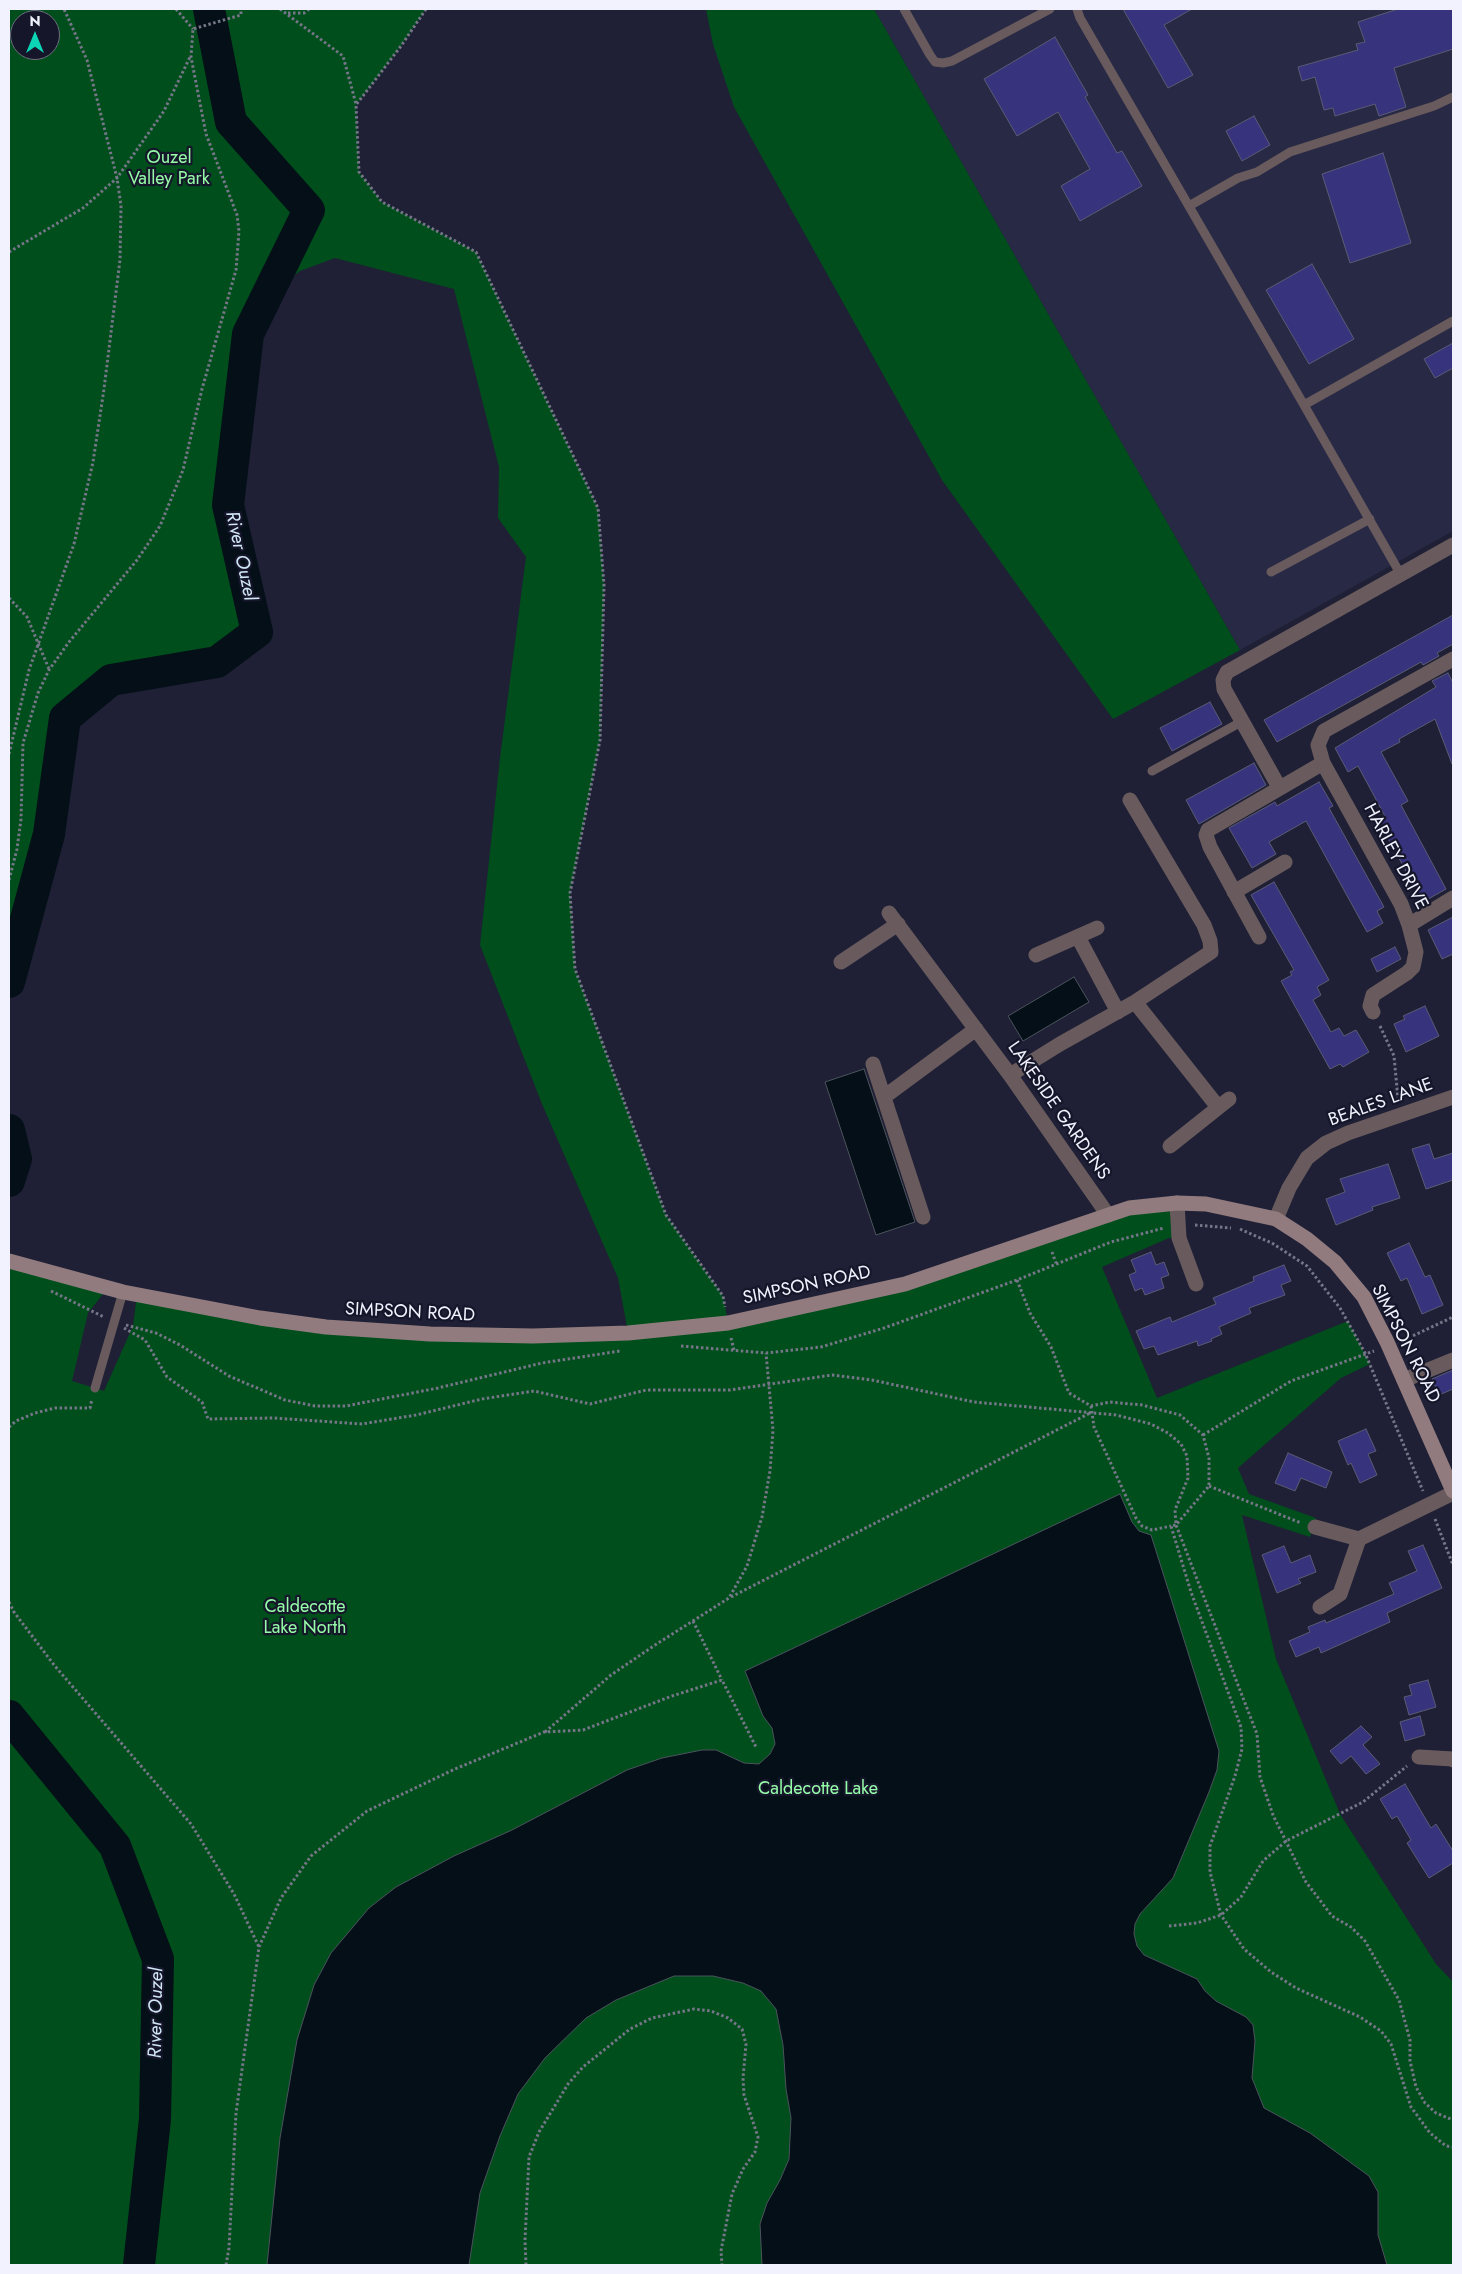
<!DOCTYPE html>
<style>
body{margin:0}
#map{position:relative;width:1462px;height:2274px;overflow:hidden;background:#1f2035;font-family:Jost,sans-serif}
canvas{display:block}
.frame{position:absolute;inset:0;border:10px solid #f1f2fe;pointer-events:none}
.north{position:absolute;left:10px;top:10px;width:50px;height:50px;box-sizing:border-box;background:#16162b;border:1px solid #6e6e7f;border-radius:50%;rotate:0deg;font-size:14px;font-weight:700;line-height:20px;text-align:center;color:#f1f2fe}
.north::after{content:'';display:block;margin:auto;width:18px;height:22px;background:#0bd5b5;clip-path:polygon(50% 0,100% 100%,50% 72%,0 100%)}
</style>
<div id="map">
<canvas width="1462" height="2274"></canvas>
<div class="frame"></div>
<div class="north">N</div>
</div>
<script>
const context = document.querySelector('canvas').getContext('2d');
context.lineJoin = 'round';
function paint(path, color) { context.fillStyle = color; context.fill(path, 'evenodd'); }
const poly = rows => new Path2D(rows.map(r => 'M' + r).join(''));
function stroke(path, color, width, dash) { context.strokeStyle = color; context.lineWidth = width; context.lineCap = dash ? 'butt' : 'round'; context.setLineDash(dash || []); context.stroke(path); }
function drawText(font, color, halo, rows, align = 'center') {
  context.font = font + ' Jost,sans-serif'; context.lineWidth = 4.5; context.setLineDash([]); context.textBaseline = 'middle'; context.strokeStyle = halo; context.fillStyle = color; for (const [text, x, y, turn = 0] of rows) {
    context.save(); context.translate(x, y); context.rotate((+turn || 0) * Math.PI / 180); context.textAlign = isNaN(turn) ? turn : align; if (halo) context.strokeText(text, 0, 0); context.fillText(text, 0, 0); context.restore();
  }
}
paint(poly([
 [874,9,1453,9,1453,531,1240,650]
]), '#282944');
paint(poly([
 [9,9,426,9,401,46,356,105,359,172,382,202,476,252,598,508,604,585,600,740,570,893,575,969,666,1215,723,1296,728,1322,905,1284,1129,1208,1177,1203,1179,1238,1169,1238,1102,1267,1157,1398,1348,1321,1370,1364,1341,1378,1238,1468,1249,1494,1316,1518,1310,1537,1242,1515,1276,1659,1340,1814,1436,1964,1453,1982,1453,2265,9,2265,9,1261,107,1289,88,1313,72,1381,104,1391,133,1326,137,1295,326,1327,628,1332,618,1278,542,1104,480,945,500,758,526,557,498,518,499,467,454,289,335,258,300,271,266,297,248,334,228,505,257,632,217,662,111,680,65,718,49,834,9,982],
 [20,20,50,20,50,50,20,50],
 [706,9,874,9,1240,650,1113,719,942,480,734,107,713,44],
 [9,1130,16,1159,9,1181]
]), '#004e1c');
const water = poly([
 [1074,977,1089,1002,1023,1041,1008,1016,1074,977],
 [864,1069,915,1222,876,1235,825,1082,864,1069],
 [1120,1494,1132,1522,1139,1531,1151,1535,1219,1751,1217,1770,1209,1792,1173,1878,1140,1914,1135,1924,1134,1934,1137,1946,1144,1955,1197,1979,1205,1991,1216,2001,1246,2017,1253,2025,1255,2041,1252,2078,1264,2108,1310,2133,1369,2176,1378,2192,1378,2235,1387,2265,762,2265,760,2224,767,2203,780,2180,789,2159,791,2118,786,2089,783,2045,776,2009,761,1991,743,1983,713,1976,674,1976,616,2000,586,2018,545,2058,518,2094,500,2136,480,2193,469,2265,267,2265,280,2138,297,2040,314,1985,331,1953,369,1908,396,1887,454,1856,512,1830,627,1770,662,1758,702,1750,716,1750,744,1763,759,1764,770,1754,775,1744,772,1728,763,1716,745,1671,1120,1494]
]);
paint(water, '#040f17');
stroke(water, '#4b535c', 1);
stroke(poly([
 [9,982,49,834,65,718,111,680,217,662,257,632,228,505,248,334,309,210,231,122,209,9],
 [9,1130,16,1159,9,1181],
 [9,1716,115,1846,158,1959,155,2119,139,2265]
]), '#040f17', 32);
const building = poly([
 [1123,9,1192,9,1164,25,1193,75,1168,88,1123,9],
 [1398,9,1453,9,1453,49,1394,68,1406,107,1379,116,1375,104,1335,116,1333,108,1324,110,1315,77,1302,81,1298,67,1358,50,1356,44,1365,42,1358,22,1398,9],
 [1055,37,1088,95,1085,97,1117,153,1122,151,1142,186,1080,221,1061,186,1090,169,1058,112,1017,136,984,79,1055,37],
 [1254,116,1270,145,1242,161,1226,131,1254,116],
 [1383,153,1411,243,1350,263,1322,174,1383,153],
 [1312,264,1354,339,1309,364,1266,290,1312,264],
 [1453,343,1453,368,1435,378,1424,359,1453,343],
 [1453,615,1453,644,1437,653,1439,656,1423,665,1421,662,1277,742,1264,720,1453,615],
 [1448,673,1453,683,1453,764,1452,764,1435,719,1399,739,1400,742,1381,752,1408,801,1401,805,1446,889,1423,902,1379,822,1386,818,1358,766,1348,772,1335,748,1436,687,1432,681,1448,673],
 [1210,702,1222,724,1172,751,1160,728,1210,702],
 [1254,763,1266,785,1199,824,1186,800,1254,763],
 [1319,782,1333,806,1329,808,1384,907,1377,911,1383,923,1367,932,1306,821,1269,842,1276,854,1252,868,1229,828,1275,802,1277,806,1319,782],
 [1274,882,1329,980,1317,987,1321,995,1313,1000,1331,1032,1339,1028,1344,1036,1356,1030,1369,1052,1343,1067,1340,1064,1330,1069,1281,981,1292,975,1290,972,1294,970,1251,895,1274,882],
 [1453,917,1453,954,1442,959,1428,930,1453,917],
 [1395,947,1401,959,1377,972,1371,959,1395,947],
 [1425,1006,1439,1036,1406,1052,1394,1024,1405,1019,1403,1016,1425,1006],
 [1429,1144,1434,1159,1453,1153,1453,1180,1426,1189,1412,1149,1429,1144],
 [1388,1164,1400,1198,1372,1207,1373,1210,1336,1225,1326,1199,1345,1192,1340,1179,1388,1164],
 [1409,1243,1425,1277,1430,1275,1443,1305,1422,1314,1407,1278,1401,1281,1387,1253,1409,1243],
 [1151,1252,1156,1265,1164,1262,1169,1275,1161,1278,1164,1288,1145,1295,1142,1288,1135,1291,1129,1275,1136,1272,1131,1260,1151,1252],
 [1284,1265,1291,1281,1281,1285,1285,1295,1249,1308,1251,1313,1219,1327,1222,1334,1211,1339,1212,1341,1198,1346,1197,1341,1158,1355,1154,1346,1144,1349,1136,1331,1170,1317,1172,1322,1216,1304,1213,1298,1254,1281,1253,1277,1284,1265],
 [1453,1370,1453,1389,1439,1395,1432,1379,1453,1370],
 [1366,1429,1376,1451,1368,1454,1377,1475,1360,1483,1351,1463,1348,1465,1338,1441,1366,1429],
 [1288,1453,1332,1472,1326,1488,1301,1478,1295,1491,1275,1483,1288,1453],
 [1423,1545,1442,1588,1387,1613,1390,1622,1321,1653,1319,1647,1296,1657,1289,1641,1310,1632,1308,1627,1325,1620,1326,1623,1394,1594,1389,1583,1417,1571,1408,1551,1423,1545],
 [1284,1546,1291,1563,1310,1555,1316,1572,1298,1579,1301,1583,1277,1593,1262,1555,1284,1546],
 [1428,1680,1436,1707,1409,1715,1404,1697,1412,1695,1409,1685,1428,1680],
 [1420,1716,1425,1735,1405,1741,1400,1722,1420,1716],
 [1361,1726,1372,1737,1363,1745,1380,1764,1366,1774,1351,1756,1341,1764,1330,1751,1361,1726],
 [1405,1784,1431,1828,1436,1824,1453,1851,1453,1863,1429,1878,1407,1843,1411,1840,1397,1816,1392,1819,1380,1799,1405,1784]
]);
paint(building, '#38337d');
stroke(building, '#5a5b75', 1);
stroke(poly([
 [176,9,193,29],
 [280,9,343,56,356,104],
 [426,9,401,46,356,105,359,172,382,202,476,252,598,508,604,585,600,740,570,893,575,969,666,1215,723,1296,725,1307],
 [288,13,304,13,309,9],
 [9,252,83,208,117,178,164,111,190,57],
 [9,598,27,617,49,669],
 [9,754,29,670,74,544,93,462,104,389,120,260,121,206,117,178,87,60,64,9],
 [9,880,17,849,21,819,23,743,38,693,49,670,69,642,137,560,160,526,183,470,202,389,236,270,239,231,237,215,206,134,191,57,193,29,241,15,241,9],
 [1380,1026,1394,1056,1398,1099],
 [1195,1225,1231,1228],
 [1240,1229,1272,1243,1307,1266,1340,1308,1365,1353,1423,1491],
 [1052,1252,1056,1263],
 [1017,1280,1030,1313,1051,1347,1069,1393,1091,1406,1110,1402,1142,1405,1180,1415,1203,1435,1209,1458,1209,1486,1176,1525,1171,1526,1191,1592,1241,1727,1242,1749,1235,1776,1210,1846,1210,1872,1221,1915,1244,1949,1271,1972,1296,1988,1360,2017,1381,2031,1391,2044,1411,2107,1430,2133,1446,2146,1453,2147],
 [51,1291,104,1317],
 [126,1325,156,1333,180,1345,229,1376,285,1400,315,1406,346,1406,438,1388,542,1363,620,1351],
 [124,1328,145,1340,167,1377,202,1402,208,1419,274,1418,362,1424,416,1415,482,1399,534,1391,590,1404,646,1390,730,1390,832,1375,872,1380,974,1402,1116,1415,1151,1424,1168,1433,1181,1444,1187,1456,1188,1478,1175,1510,1176,1525,1257,1734,1260,1777,1273,1815,1306,1882,1332,1916,1351,1927,1365,1941,1399,2000,1410,2040,1410,2061,1416,2087,1425,2103,1436,2113,1453,2120],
 [731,1338,734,1350],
 [1404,1340,1453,1317],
 [681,1346,766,1353,821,1347,884,1328,1017,1280,1111,1242,1164,1228],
 [1091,1406,1094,1427,1136,1518,1142,1526,1152,1530,1171,1526],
 [9,1427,16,1421,35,1413,55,1408,90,1408,92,1399],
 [1203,1435,1291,1381,1374,1351],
 [1209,1486,1301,1523],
 [1435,1519,1453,1565],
 [731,1597,1090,1413],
 [9,1602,14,1612,54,1665,191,1824,234,1894,259,1947],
 [693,1621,722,1680],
 [545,1732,611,1675,655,1645,729,1598,747,1566,762,1517,770,1471,773,1430,766,1353],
 [1169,1926,1197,1923,1221,1915,1241,1897,1263,1861,1286,1841,1363,1802,1407,1766],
 [226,2265,229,2248,236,2113,259,1947,281,1898,311,1856,367,1811,455,1769,544,1732,583,1730,672,1696,722,1680,756,1747],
 [526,2265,525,2240,529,2157,539,2132,568,2084,583,2067,630,2029,652,2018,694,2009,711,2011,728,2018,742,2029,746,2044,743,2078,744,2095,758,2137,755,2152,743,2169,732,2194,721,2251,722,2265]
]), '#757688', 3, [2.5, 2.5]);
stroke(poly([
 [904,9,930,55,935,62,943,63,952,61,1050,9],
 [1077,9,1080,18,1304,405],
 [1189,206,1238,178,1257,172,1290,152,1434,106,1453,97],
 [1271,572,1370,519],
 [1401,575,1304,405,1453,321],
 [1152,771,1241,722],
 [95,1388,123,1292]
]), '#695b5d', 9);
stroke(poly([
 [1323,763,1318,745,1324,731,1453,659],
 [1279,787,1224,689,1223,680,1227,672,1453,545],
 [1234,892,1285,862],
 [889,913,1010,1075,1108,1215],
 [1409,925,1453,898],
 [1078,937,1118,1012],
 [1259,937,1210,847,1206,835,1208,830,1323,763,1401,904,1409,925,1416,952,1413,967,1407,973,1373,995,1370,1006,1373,1012],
 [1036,955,1097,928],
 [841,962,898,924],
 [1135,1002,1218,1107],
 [873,1064,923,1217],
 [1010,1075,1060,1044,1135,1002,1211,952,1210,941,1204,925,1130,800],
 [884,1097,976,1029],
 [1170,1146,1229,1099],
 [1177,1203,1179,1238,1196,1284],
 [1276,1219,1289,1188,1307,1158,1326,1143,1348,1133,1453,1097],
 [1404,1380,1453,1360],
 [1315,1527,1359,1539,1453,1493],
 [1320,1607,1340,1594,1359,1539],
 [1419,1757,1453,1759,1453,1760]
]), '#695b5d', 15);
stroke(poly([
 [9,1261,123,1292,260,1318,326,1327,430,1334,533,1336,628,1333,728,1323,905,1284,1129,1208,1177,1203,1206,1204,1276,1219,1307,1239,1335,1262,1364,1297,1387,1342,1453,1491]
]), '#917b7e', 15);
drawText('18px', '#96fda8', '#16162b', [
 ["Ouzel",169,159],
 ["Valley Park",169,180],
 ["Caldecotte",305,1608],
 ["Lake North",305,1629],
 ["Caldecotte Lake",818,1790]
]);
drawText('18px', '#f1f2fe', '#16162b', [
 ["HARLEY DRIVE",1395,857,62],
 ["BEALES LANE",1381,1103,-20],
 ["LAKESIDE GARDENS",1058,1111,55],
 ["SIMPSON ROAD",807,1286,-12],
 ["SIMPSON ROAD",410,1313,3],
 ["SIMPSON ROAD",1405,1344,63]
]);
drawText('italic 19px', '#d1e7f5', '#16162b', [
 ["River Ouzel",240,556,78],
 ["River Ouzel",157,2013,-89]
]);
</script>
